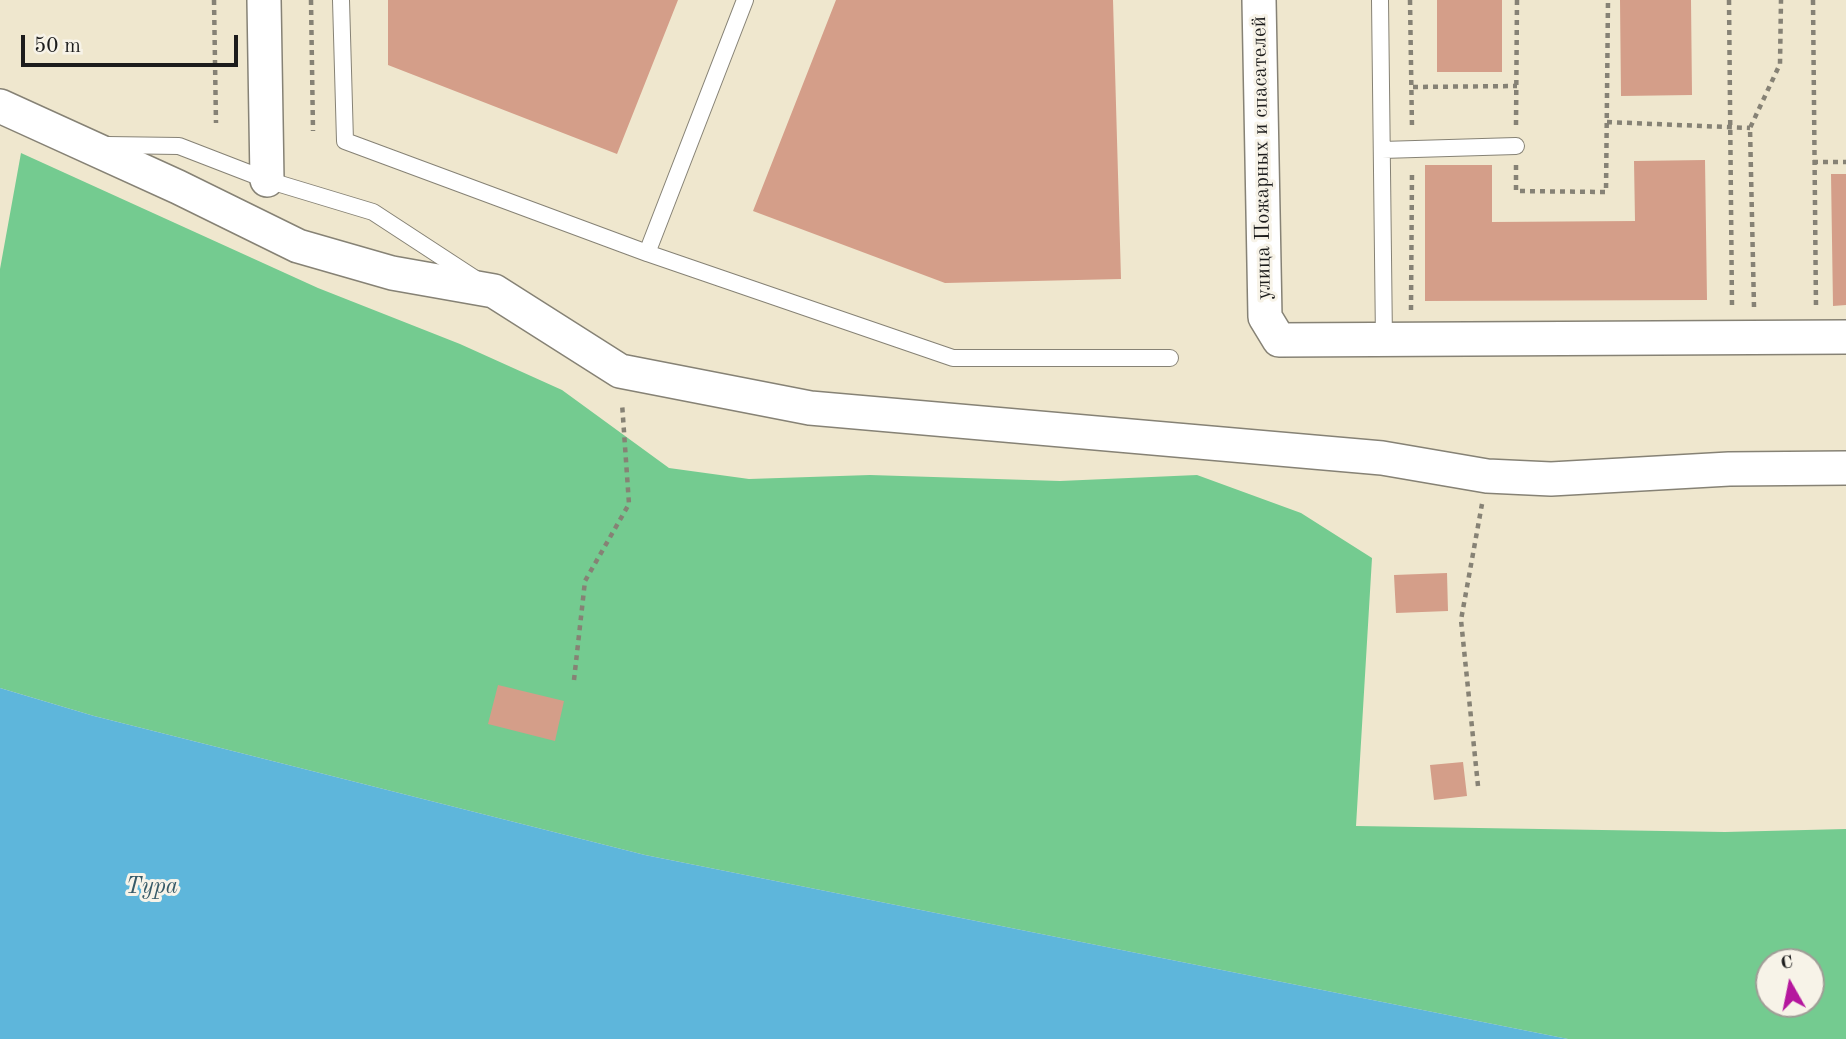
<!DOCTYPE html>
<meta charset="utf-8">
<style>
body{margin:0}
#map{position:relative;width:1846px;height:1039px;overflow:hidden;background:#efe7ce;font-family:"Old Standard TT",serif}
canvas{display:block}
.north{position:absolute;left:1755px;top:948px;width:70px;height:70px;box-sizing:border-box;background:#f7f3e8;border:2px solid #9f9d96;border-radius:50%;rotate:351deg;font-size:19px;font-weight:700;line-height:28px;text-align:center;color:#1c1c1c}
.north::after{content:'';display:block;margin:auto;width:24px;height:32px;background:#b5179e;clip-path:polygon(50% 0,100% 100%,50% 72%,0 100%)}
.scale{position:absolute;left:21px;top:35px;width:217px;height:32px;box-sizing:border-box;border:4px solid #1c1c1c;border-top:0;padding-left:9px;font-size:21px;line-height:24px;white-space:nowrap;color:#1c1c1c;-webkit-text-stroke:5px #f7f3e8;paint-order:stroke}
</style>
<div id="map">
<canvas width="1846" height="1039"></canvas>
<div class="north">С</div>
<div class="scale">50 m</div>
</div>
<script>
const g = document.querySelector('canvas').getContext('2d');
g.lineJoin = 'round';
function paint(path, color) {
  g.fillStyle = color;
  g.fill(path, 'evenodd');
}
function toPath(rows) {
  const path = new Path2D();
  for (const r of rows) {
    path.moveTo(r[0], r[1]);
    for (let i = 2; i < r.length; i += 2) path.lineTo(r[i], r[i + 1]);
  }
  return path;
}
function trace(path, color, width, dash) {
  g.strokeStyle = color;
  g.lineWidth = width;
  g.lineCap = dash ? 'butt' : 'round';
  g.setLineDash(dash || []);
  g.stroke(path);
}
function label(font, color, halo, rows, align = 'center') {
  g.font = font + ' "Old Standard TT",serif';
  g.lineWidth = 6;
  g.setLineDash([]);
  g.textBaseline = 'middle';
  g.strokeStyle = halo;
  g.fillStyle = color;
  for (const [text, x, y, turn = 0] of rows) {
    g.save();
    g.translate(x, y);
    g.rotate((+turn || 0) * Math.PI / 180);
    g.textAlign = isNaN(turn) ? turn : align;
    if (halo) g.strokeText(text, 0, 0);
    g.fillText(text, 0, 0);
    g.restore();
  }
}
const green = toPath([
 [21,153,318,288,460,344,562,390,669,468,749,479,870,475,1060,481,1197,475,1301,513,1372,558,1356,826,1725,832,1846,829,1846,1039,1568,1039,645,855,94,716,0,688,0,269],
 [1769,962,1811,962,1811,1004,1769,1004]
]);
const water = toPath([
 [0,688,94,716,645,855,1568,1039,0,1039]
]);
const building = toPath([
 [388,0,678,0,617,154,388,65],
 [836,0,1113,0,1121,279,945,283,753,211],
 [1437,0,1502,0,1502,72,1437,72],
 [1620,0,1691,0,1692,95,1621,96],
 [1705,160,1707,300,1425,301,1425,165,1492,165,1492,222,1635,221,1634,161],
 [1831,174,1846,174,1846,305,1833,306],
 [1447,573,1448,611,1396,613,1394,575],
 [498,685,564,701,555,741,488,724],
 [1463,762,1467,796,1434,800,1430,765]
]);
const path = toPath([
 [214,0,216,123],
 [311,0,313,131],
 [1410,0,1412,128],
 [1729,0,1732,307],
 [1813,0,1816,308],
 [1413,87,1517,86],
 [1607,122,1750,128],
 [1516,125,1517,0],
 [1813,162,1846,162],
 [1516,165,1516,191,1606,192,1608,0],
 [1754,307,1750,128,1780,64,1781,0],
 [1411,310,1412,172],
 [574,680,585,581,629,504,622,403],
 [1478,786,1461,620,1482,504]
]);
const lane = toPath([
 [341,0,345,141,647,253,953,358,1170,358],
 [1380,0,1384,341],
 [107,145,179,146,267,180,373,212,474,278],
 [1382,150,1516,146],
 [647,253,745,0]
]);
const street = toPath([
 [264,0,267,180],
 [1259,0,1265,317,1279,340,1846,337],
 [0,106,178,187,298,246,392,273,494,291,620,371,810,408,1382,458,1487,476,1551,479,1729,469,1846,468]
]);
const streetNames = [
 ["улица Пожарных и спасателей",1262,158,-91]
];
const waterNames = [
 ["Тура",152,887]
];
paint(green, '#74cb90');
paint(water, '#5eb6db');
paint(building, '#d49e89');
trace(lane, '#868275', 18);
trace(street, '#868275', 36);
trace(path, '#868275', 4.5, [5, 5]);
trace(lane, '#fff', 16);
trace(street, '#fff', 33);
label('21px', '#1c1c1c', '#f7f3e8', streetNames);
label('italic 23px', '#365a68', '#f7f3e8', waterNames);
</script>
